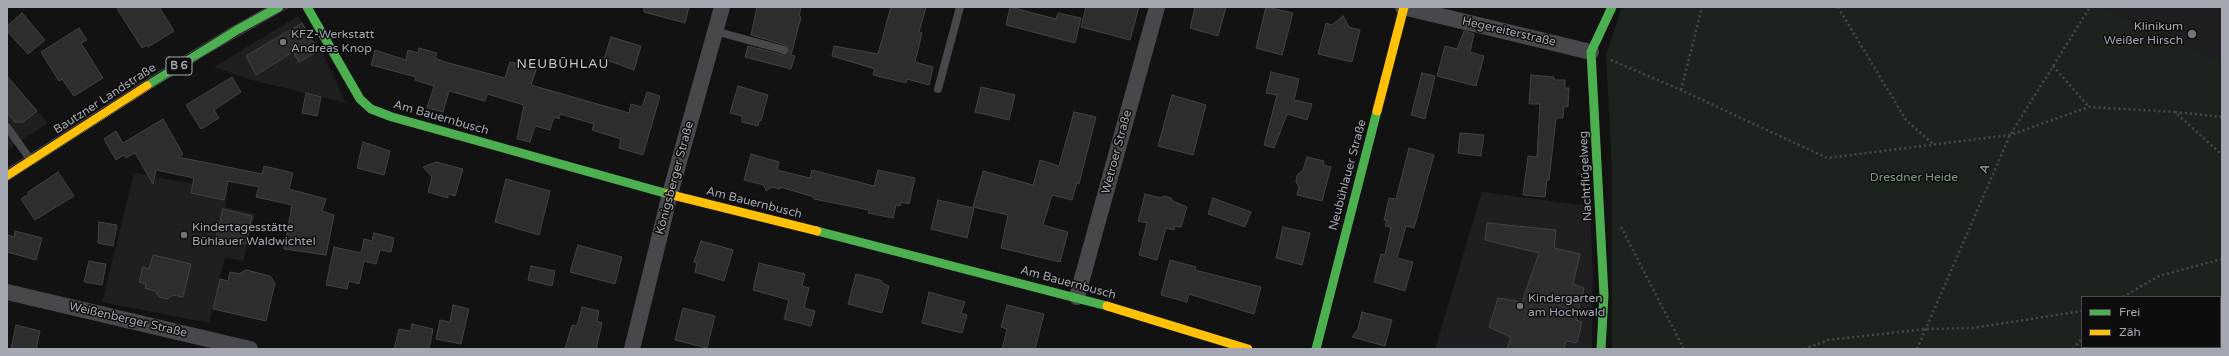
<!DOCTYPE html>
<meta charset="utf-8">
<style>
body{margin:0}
#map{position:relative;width:2229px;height:356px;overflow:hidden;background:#121213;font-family:"Varela Round",sans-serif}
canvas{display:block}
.frame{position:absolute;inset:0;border:8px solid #a4a8b3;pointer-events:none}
.legend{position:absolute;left:2081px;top:296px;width:140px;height:52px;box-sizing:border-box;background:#0d0d0e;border:1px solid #494b50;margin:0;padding:5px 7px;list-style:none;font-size:12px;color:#a4a8b3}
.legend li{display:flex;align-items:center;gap:8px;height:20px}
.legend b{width:20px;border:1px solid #494b50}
</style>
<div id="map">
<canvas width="2229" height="356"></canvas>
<div class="frame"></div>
<ul class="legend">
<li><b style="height:5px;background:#4caf50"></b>Frei</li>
<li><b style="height:5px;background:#ffc107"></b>Zäh</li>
</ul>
</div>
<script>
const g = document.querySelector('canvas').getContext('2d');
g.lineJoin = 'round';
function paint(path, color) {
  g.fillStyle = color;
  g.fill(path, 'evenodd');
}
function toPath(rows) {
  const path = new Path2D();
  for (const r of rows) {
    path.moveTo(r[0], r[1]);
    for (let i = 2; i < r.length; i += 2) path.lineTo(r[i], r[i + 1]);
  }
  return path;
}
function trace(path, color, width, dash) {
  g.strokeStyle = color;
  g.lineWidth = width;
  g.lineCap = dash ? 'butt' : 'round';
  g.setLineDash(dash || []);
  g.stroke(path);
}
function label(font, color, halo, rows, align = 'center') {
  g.font = font + ' "Varela Round",sans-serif';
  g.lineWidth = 3;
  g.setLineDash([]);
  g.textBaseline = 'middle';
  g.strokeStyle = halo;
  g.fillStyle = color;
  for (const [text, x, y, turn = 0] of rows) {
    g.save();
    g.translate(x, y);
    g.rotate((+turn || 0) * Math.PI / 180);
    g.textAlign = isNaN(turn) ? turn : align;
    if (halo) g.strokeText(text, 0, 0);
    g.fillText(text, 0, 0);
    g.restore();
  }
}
const built = toPath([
 [2103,7,2222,7,2222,61],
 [298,16,322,52,346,103,248,79,214,67],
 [7,76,48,123,7,150],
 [134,173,228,190,225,207,255,214,243,261,225,257,209,323,102,302],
 [1482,192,1590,206,1593,270,1592,349,1435,349]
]);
const green = toPath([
 [1622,7,2103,7,2222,61,2222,349,1612,349,1612,168,1606,55],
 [2082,297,2220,297,2220,347,2082,347]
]);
const building = toPath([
 [116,7,159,7,174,31,148,47,147,45,142,48,116,7],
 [644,7,689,7,685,23,644,12,644,7],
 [757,7,801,7,799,16,801,17,791,55,795,56,791,69,745,57,748,46,783,55,789,51,785,45,751,35,757,7],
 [891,7,926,7,919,32,922,33,915,62,933,67,929,85,907,79,906,83,873,75,875,69,832,56,834,46,878,54,891,7],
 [1010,7,1056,19,1058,13,1081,18,1075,43,1006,25,1010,7],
 [1086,7,1139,7,1130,40,1081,27,1086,7],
 [1195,7,1226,7,1218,36,1190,28,1195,7],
 [1266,7,1293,13,1282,55,1256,48,1266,7],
 [22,13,45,40,28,54,7,31,7,26,22,13],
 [1343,16,1349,27,1360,30,1352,62,1318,54,1326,23,1332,25,1343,16],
 [302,23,318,51,299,62,293,52,256,75,246,56,302,23],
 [79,28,87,40,81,43,103,78,74,96,62,79,59,81,41,52,79,28],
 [1464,31,1474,34,1470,52,1484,56,1476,86,1437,76,1445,46,1457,49,1464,31],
 [611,37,641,46,634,70,604,59,611,37],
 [419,48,437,53,435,58,445,62,505,78,510,62,537,67,531,85,629,113,631,104,642,107,647,92,660,96,643,155,619,148,621,139,592,130,594,124,560,114,559,119,554,117,550,130,535,126,530,142,517,139,524,105,487,94,485,101,449,91,443,112,427,108,434,86,415,80,416,77,371,65,375,50,406,60,408,50,418,53,419,48],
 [1271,72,1299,79,1294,100,1312,104,1307,120,1287,114,1274,148,1264,145,1277,95,1266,93,1271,72],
 [1422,73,1435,76,1425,119,1411,115,1422,73],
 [1531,75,1554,77,1554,80,1565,80,1565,88,1569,88,1568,107,1564,106,1563,118,1556,118,1549,180,1547,180,1545,197,1523,195,1528,156,1537,157,1540,104,1529,104,1531,75],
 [7,76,37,111,23,122,15,122,7,112,7,76],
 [232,77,241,92,214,110,219,118,201,129,186,105,232,77],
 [738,86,768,95,761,121,759,121,758,126,742,122,742,116,730,113,738,86],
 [981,87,1015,95,1009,120,975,112,981,87],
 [306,93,321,97,317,116,302,113,306,93],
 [1172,95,1206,105,1193,155,1158,146,1172,95],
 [1074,112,1096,117,1079,184,1077,183,1072,200,1052,195,1043,225,1068,232,1060,262,1001,248,1008,215,973,207,983,171,1033,185,1040,160,1059,166,1074,112],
 [163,119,183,154,178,157,262,174,264,166,293,173,289,189,326,199,322,211,334,215,326,255,284,249,292,205,256,197,259,187,228,181,224,200,191,193,194,178,156,170,153,184,135,153,126,158,124,155,116,160,104,139,116,131,123,143,163,119],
 [1460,133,1484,135,1481,156,1458,153,1460,133],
 [363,142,390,151,384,175,357,168,363,142],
 [1409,148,1434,155,1414,228,1406,226,1397,258,1413,262,1405,291,1374,282,1381,254,1385,255,1391,227,1385,226,1387,220,1384,220,1389,198,1396,199,1409,148],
 [751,154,779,162,777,170,810,178,812,170,874,186,878,170,915,178,909,204,901,202,900,206,896,205,893,218,868,213,869,210,814,199,814,197,780,187,780,189,772,187,766,191,764,185,744,180,751,154],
 [1307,157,1324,161,1323,165,1331,167,1322,201,1297,195,1299,187,1296,182,1297,175,1303,170,1307,157],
 [436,162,463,169,455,196,448,194,448,198,428,192,432,177,423,167,436,162],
 [58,172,74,196,35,220,21,199,29,194,28,192,58,172],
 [506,179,550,191,539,235,495,222,506,179],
 [1145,194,1161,198,1163,196,1171,198,1173,201,1187,207,1181,227,1175,226,1174,230,1166,228,1157,260,1139,255,1147,223,1138,221,1145,194],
 [1213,198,1251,212,1245,227,1208,214,1213,198],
 [938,200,974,208,967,238,931,229,938,200],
 [223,209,252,216,246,244,216,237,223,209],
 [99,222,117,225,113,246,98,243,99,222],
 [1487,223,1556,230,1554,248,1580,254,1573,284,1584,288,1576,320,1582,322,1577,343,1566,341,1564,349,1507,349,1511,337,1489,327,1498,298,1522,302,1539,253,1485,240,1487,223],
 [1283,227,1310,233,1302,265,1276,258,1283,227],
 [15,231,42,238,36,260,7,252,7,235,14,237,15,231],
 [374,233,394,238,391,252,380,250,376,264,364,261,359,284,349,281,347,289,326,285,334,247,361,253,364,239,372,241,374,233],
 [701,241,733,250,724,281,695,272,697,263,694,262,701,241],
 [578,245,622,257,615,284,570,272,578,245],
 [153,255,191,264,183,297,173,295,167,299,159,297,155,291,145,288,146,284,139,282,143,267,149,269,153,255],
 [1170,260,1196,267,1195,270,1261,287,1254,314,1189,294,1187,302,1161,295,1170,260],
 [89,261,106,264,102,285,84,282,89,261],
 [759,263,805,274,802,286,809,288,804,308,815,311,811,326,784,319,789,300,753,290,759,263],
 [531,266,555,271,552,286,528,280,531,266],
 [246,270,270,276,275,283,266,321,213,309,220,279,228,281,230,272,239,274,246,270],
 [856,274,880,280,882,281,882,283,889,286,882,313,848,304,856,274],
 [929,292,965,302,961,313,967,315,962,333,922,323,929,292],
 [453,305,469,309,461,344,436,339,440,320,450,322,453,305],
 [1007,305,1044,314,1035,349,1002,349,1007,329,1001,327,1007,305],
 [582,307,599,311,597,321,602,323,596,349,565,349,572,325,577,326,582,307],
 [683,308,715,316,707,348,675,340,683,308],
 [1362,312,1392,320,1385,346,1352,337,1358,329,1362,312],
 [412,324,433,329,429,349,394,349,399,329,411,331,412,324],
 [16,325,40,331,36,349,11,349,16,325]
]);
const path = toPath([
 [1838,7,1906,120,1933,144],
 [1611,60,1681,90,1827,158,2010,135,2089,107,2175,112,2222,155],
 [2053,66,2089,107],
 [1681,90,1702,7],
 [2175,112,2222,117],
 [1621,227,1684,349],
 [2123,297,2159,276,2222,259],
 [2220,336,2222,337],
 [1804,349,1828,340,1926,329,1973,328,2082,311],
 [1917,349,2010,135,2090,7],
 [2073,349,2082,338]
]);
const lane = toPath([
 [715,31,784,50],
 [938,89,960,7],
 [7,127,30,159]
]);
const street = toPath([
 [1403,7,1591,52],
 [7,292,250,349],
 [1077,297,1157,7],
 [632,349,670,194,722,7]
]);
const fast = toPath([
 [307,7,360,99,371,109,392,117,668,194],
 [147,86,237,30,279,7],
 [817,231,1107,306],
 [1316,349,1377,111],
 [1601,349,1604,295,1591,52,1612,7]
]);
const slow = toPath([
 [1377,111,1404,7],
 [7,176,147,86],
 [668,194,817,231],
 [1107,306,1248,349]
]);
const tram = toPath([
 [7,169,168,66,232,27,268,7],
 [7,181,182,68,289,7]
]);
const markers = [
 [2192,34,5,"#71747b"],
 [283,42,4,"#71747b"],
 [184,235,4,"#71747b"],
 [1520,306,4,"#71747b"]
];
const shields = [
 [179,66,26]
];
const shieldNames = [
 ["B 6",179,66]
];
const poiNames = [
 ["Klinikum",2183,27,"right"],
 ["Weißer Hirsch",2183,41,"right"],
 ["KFZ-Werkstatt",291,35],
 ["Andreas Knop",291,49],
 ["Kindertagesstätte",192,228],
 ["Bühlauer Waldwichtel",192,242],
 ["Kindergarten",1528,299],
 ["am Hochwald",1528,313]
];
const streetNames = [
 ["Hegereiterstraße",1509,32,13],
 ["Bautzner Landstraße",105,99,-33],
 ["Am Bauernbusch",441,118,16],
 ["Wetroer Straße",1117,152,-75],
 ["A",1985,169,-67],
 ["Neubühlauer Straße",1348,175,-75],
 ["Nachtflügelweg",1586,176,-93],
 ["Königsberger Straße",675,178,-75],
 ["Am Bauernbusch",754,203,14],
 ["Am Bauernbusch",1068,283,15],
 ["Weißenberger Straße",128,320,13]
];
const parkNames = [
 ["Dresdner Heide",1914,178]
];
const neighbourhoodNames = [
 ["NEUBÜHLAU",563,65]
];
paint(built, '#1f1f21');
paint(green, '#1c231d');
paint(building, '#2d2d2e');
trace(building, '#424346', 1);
trace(path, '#48494d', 2.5, [2, 3]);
trace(lane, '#47484b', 8);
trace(street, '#47484b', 16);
trace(fast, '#4caf50', 9);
trace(slow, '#ffc107', 9);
trace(tram, '#47484b', 1);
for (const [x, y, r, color] of markers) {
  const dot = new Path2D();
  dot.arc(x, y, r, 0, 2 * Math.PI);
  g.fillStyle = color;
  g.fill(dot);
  trace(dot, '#0d0d0e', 1.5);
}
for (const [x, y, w] of shields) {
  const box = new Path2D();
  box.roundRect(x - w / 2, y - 9, w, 18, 3);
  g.fillStyle = '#0d0d0e';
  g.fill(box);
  trace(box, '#a4a8b3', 1);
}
label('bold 11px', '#a4a8b3', null, shieldNames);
label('12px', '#a4a8b3', '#0d0d0e', poiNames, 'left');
label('12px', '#a4a8b3', '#0d0d0e', streetNames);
label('12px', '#7b9e7f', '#0d0d0e', parkNames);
g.letterSpacing = '1px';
label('13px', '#c5c7d0', '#0d0d0e', neighbourhoodNames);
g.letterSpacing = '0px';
</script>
